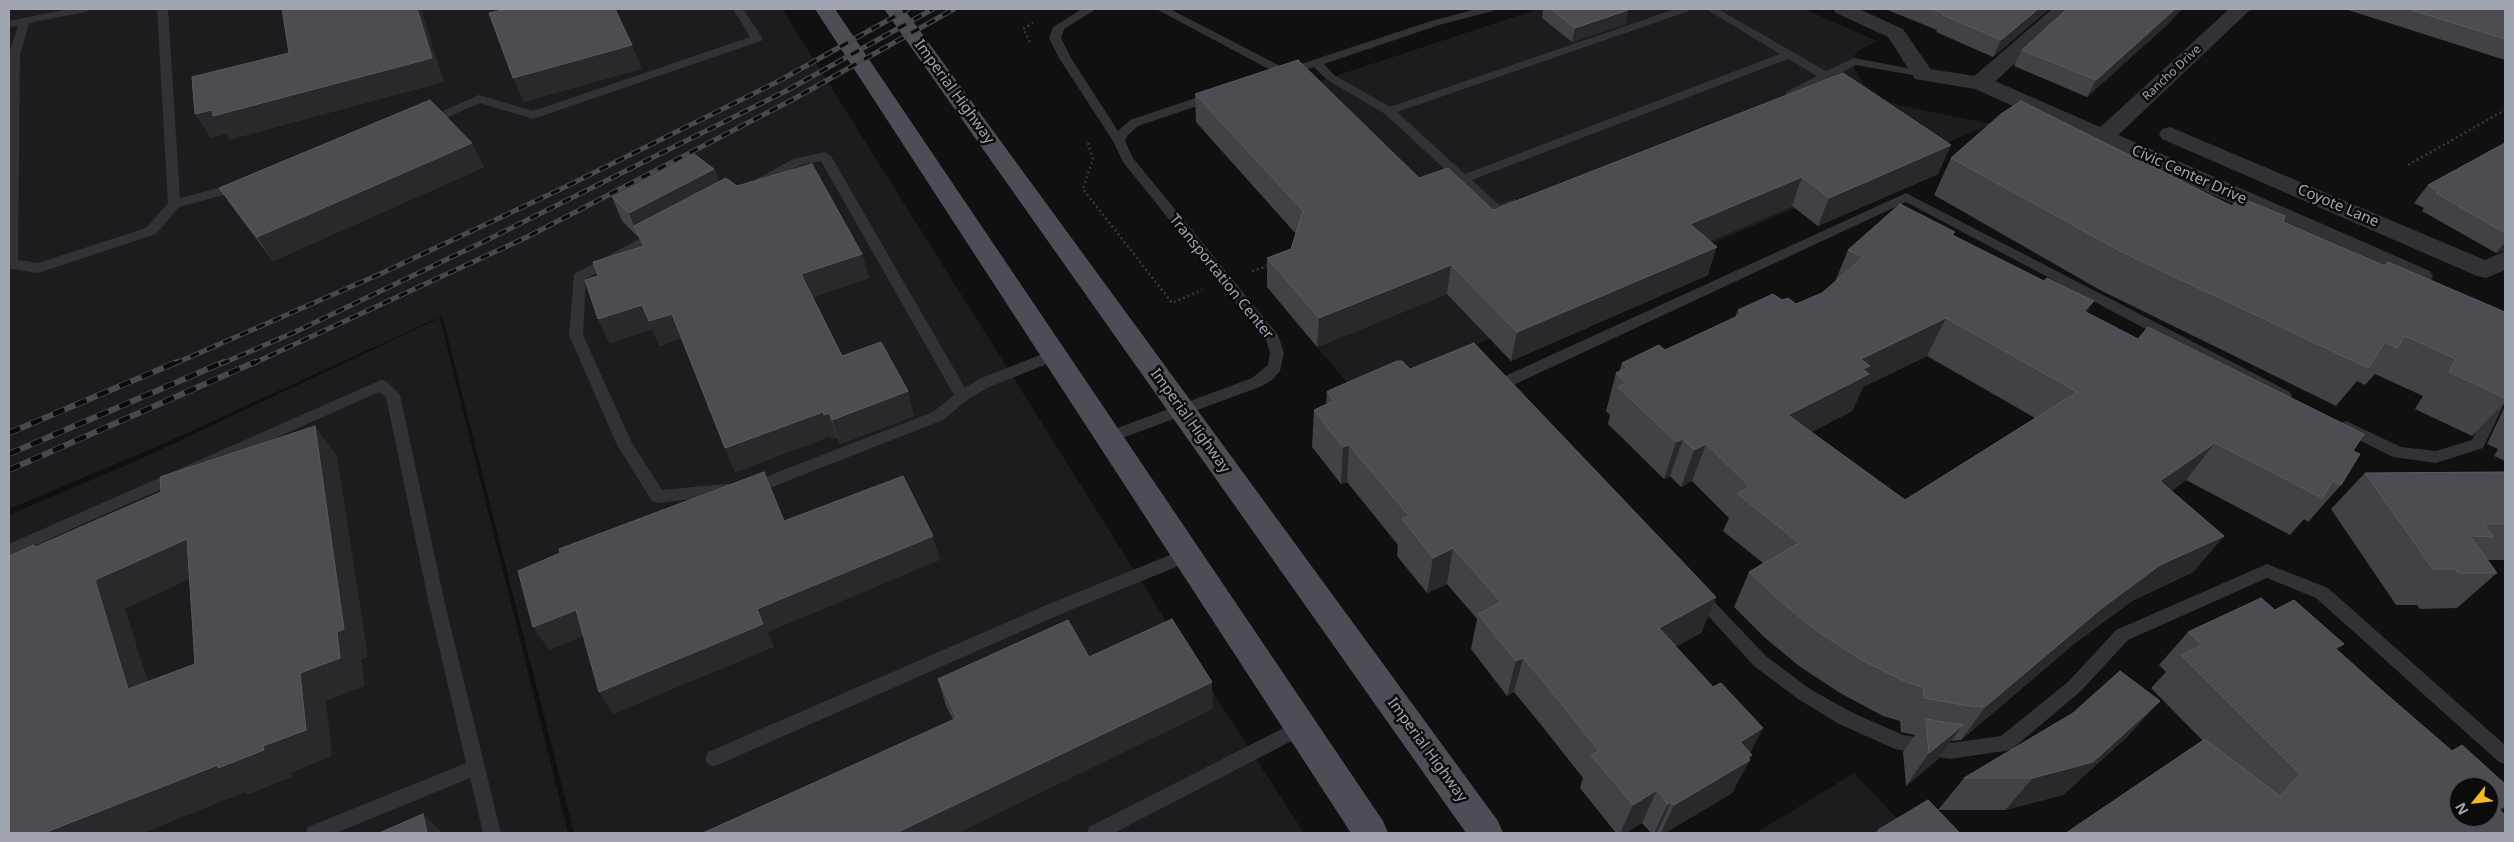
<!DOCTYPE html>
<style>
body{margin:0}
#map{position:relative;width:2514px;height:842px;overflow:hidden;background:#101011;font-family:"Noto Sans",sans-serif}
canvas{display:block}
.frame{position:absolute;inset:0;border:10px solid #a1a5b2;pointer-events:none}
.north{position:absolute;left:2449px;top:777px;width:50px;height:50px;box-sizing:border-box;background:#0b0b0c;border:1px solid #47494e;border-radius:50%;rotate:241deg;font-size:14px;font-weight:700;line-height:20px;text-align:center;color:#a1a5b2}
.north::after{content:'';display:block;margin:auto;width:18px;height:22px;background:#f3ba26;clip-path:polygon(50% 0,100% 100%,50% 72%,0 100%)}
</style>
<div id="map">
<canvas width="2514" height="842"></canvas>
<div class="frame"></div>
<div class="north">N</div>
</div>
<script>
const g = document.querySelector('canvas').getContext('2d');
g.lineJoin = 'round';
function paint(path, color) {
  g.fillStyle = color;
  g.fill(path, 'evenodd');
}
function toPath(rows) {
  const path = new Path2D();
  for (const r of rows) {
    path.moveTo(r[0], r[1]);
    for (let i = 2; i < r.length; i += 2) path.lineTo(r[i], r[i + 1]);
  }
  return path;
}
function trace(path, color, width, dash) {
  g.strokeStyle = color;
  g.lineWidth = width;
  g.lineCap = dash ? 'butt' : 'round';
  g.setLineDash(dash || []);
  g.stroke(path);
}
function label(font, color, halo, rows, align = 'center') {
  g.font = font + ' "Noto Sans",sans-serif';
  g.lineWidth = 5;
  g.setLineDash([]);
  g.textBaseline = 'middle';
  g.strokeStyle = halo;
  g.fillStyle = color;
  for (const [text, x, y, turn = 0] of rows) {
    g.save();
    g.translate(x, y);
    g.rotate((+turn || 0) * Math.PI / 180);
    g.textAlign = isNaN(turn) ? turn : align;
    if (halo) g.strokeText(text, 0, 0);
    g.fillText(text, 0, 0);
    g.restore();
  }
}
const built = toPath([
 [9,9,782,9,1176,637,746,833,574,833,442,316,163,444,9,509],
 [1538,9,1804,9,1877,41,1861,49,1855,54,1854,68,1863,83,1883,98,1898,105,1991,124,1358,395,1317,347,1308,247,1196,122],
 [440,318,568,833,9,833,9,515,134,462],
 [1179,640,1304,833,754,833],
 [1854,773,1911,833,1756,833]
]);
const path = toPath([
 [1030,42,1023,29,1033,23],
 [1088,143,1093,159,1083,189,1172,303,1202,290],
 [2408,165,2505,110],
 [1252,271,1270,265]
]);
const service = toPath([
 [69,9,91,9,85,12,29,23,20,55,18,260,38,263,146,228,168,203,157,9,168,9,180,198,241,182,247,186,246,189,179,207,156,234,38,273,11,269,9,268,9,53,18,26,9,27,9,21,69,9],
 [733,9,743,9,763,39,761,41,533,119,480,103,429,125,425,126,419,122,479,95,533,111,750,37,733,9],
 [1082,9,1096,9,1064,29,1061,38,1071,58,1118,131,1130,120,1210,93,1218,93,1220,96,1218,99,1138,126,1127,136,1125,141,1133,158,1278,335,1284,353,1280,371,1272,380,1262,386,1109,443,1104,441,1101,437,1104,433,1252,378,1268,365,1270,353,1266,340,1123,162,1113,141,1059,58,1049,38,1053,27,1082,9],
 [1156,9,1170,9,1286,69,1431,21,1477,9,1494,9,1493,11,1439,25,1324,64,1334,75,1390,107,1675,9,1690,9,1689,11,1397,112,1465,174,1780,54,1706,9,1718,9,1826,71,1854,58,1923,71,1929,74,1923,77,1856,65,1790,99,1786,98,1786,92,1817,76,1788,59,1472,180,1499,205,1515,199,1521,203,1520,206,1497,214,1492,213,1385,114,1326,79,1314,67,1286,76,1280,75,1156,9],
 [825,152,831,156,965,388,979,379,1050,351,1060,351,1062,355,1060,359,989,387,967,400,943,420,762,491,658,503,652,501,617,445,569,335,574,274,654,231,664,231,666,234,586,279,583,335,632,443,662,490,755,481,933,412,954,395,821,161,801,165,755,189,745,189,744,186,793,159,825,152],
 [1906,193,2290,392,2292,396,2290,400,2280,400,1906,202,1507,388,1506,394,1496,394,1490,386,1492,382,1906,193],
 [381,380,386,381,400,395,445,604,501,833,483,833,470,778,336,833,306,833,308,827,466,763,429,604,386,397,379,392,9,557,9,544,381,380],
 [2505,382,2505,402,2483,448,2436,463,2393,457,2341,431,2338,427,2341,423,2346,421,2401,447,2436,451,2472,440,2498,387,2500,383,2505,382],
 [1187,548,1193,550,1195,555,1193,560,1061,614,720,764,714,766,708,764,705,758,708,752,1049,604,1187,548],
 [2267,564,2328,588,2505,745,2505,764,2499,762,2316,598,2267,578,2128,640,2081,691,2011,750,1950,759,1895,749,1839,724,1798,699,1754,666,1688,594,1690,589,1696,587,1702,589,1766,656,1810,689,1851,712,1903,735,1950,743,2001,736,2069,681,2116,630,2267,564],
 [1301,719,1307,721,1310,727,1307,733,1114,833,1087,833,1089,827,1301,719]
]);
const minor = toPath([
 [1833,9,1859,9,1903,29,1934,74,1931,79,1923,80,1915,79,1888,37,1836,13,1833,9],
 [2052,9,2074,9,1988,88,1980,89,1972,88,1969,83,1972,78,2052,9],
 [2229,9,2251,9,2111,142,2103,144,2095,142,2092,137,2095,132,2229,9],
 [2170,127,2485,260,2505,251,2505,270,2486,278,2477,276,2162,139,2159,134,2162,129,2170,127]
]);
const tertiary = toPath([
 [1923,68,1988,78,2430,271,2433,277,2430,283,2421,285,2412,283,1975,89,1915,79,1912,74,1915,69,1923,68]
]);
const primary = toPath([
 [815,9,835,9,1383,821,1388,833,1351,833,815,9],
 [884,9,904,9,1498,821,1503,833,1466,833,884,9]
]);
const railFar1 = toPath([
 [174,364,380,274,561,189,777,82,908,9],
 [221,364,295,332,483,242,784,92,933,9],
 [252,364,527,237,790,101,954,9]
]);
const rail = toPath([
 [9,433,177,362],
 [9,454,224,362],
 [9,470,255,362]
]);
const wall = toPath([
 [1543,9,1627,9,1628,10,1625,24,1572,42,1542,18],
 [1885,9,2049,9,1993,57,1936,32,1937,30],
 [2345,9,2505,9,2505,60],
 [2170,22,2087,97,2014,66,2022,50],
 [1843,73,1938,174,1818,226,1792,206,1710,241,1708,275,1511,361,1447,294,1317,347,1267,287,1267,258,1291,249,1296,234,1196,122,1195,94,1419,178,1493,210],
 [2505,143,2505,250,2496,253,2422,211,2424,208,2414,203,2428,185],
 [1951,158,2232,206,2283,222,2385,266,2388,262,2505,312,2505,402,2472,436,2415,409,2423,396,2375,374,2365,385,2357,381,2336,406,2100,290,1934,195],
 [484,167,273,261,236,212,219,188],
 [714,169,719,182,737,186,862,254,869,278,813,297,842,356,914,416,840,444,837,437,832,439,831,436,735,472,681,338,660,346,652,329,610,343,598,319,598,276,643,246,639,238,622,221,612,197],
 [1954,235,2086,313,2353,451,2341,485,2308,522,2304,519,2290,535,2186,480,2171,491,2224,536,2193,572,2132,601,2075,643,1961,740,1951,741,1938,759,1906,786,1903,752,1915,735,1901,732,1900,721,1883,716,1840,693,1799,666,1764,637,1734,607,1749,572,1763,563,1723,531,1729,518,1692,481,1681,487,1670,476,1664,479,1608,424,1610,415,1606,411,1616,373,1619,372,1622,363,1665,350,1735,317,1738,310,1782,300,1796,304,1822,293,1835,282,1848,250],
 [1927,356,2035,418,1905,500,1811,432,1852,411,1863,387],
 [1410,369,1716,597,1701,633,1676,646,1750,753,1749,759,1732,793,1665,833,1651,833,1642,823,1625,833,1616,833,1580,788,1583,778,1542,726,1514,692,1507,696,1471,649,1477,619,1447,584,1427,593,1397,556,1398,545,1347,482,1341,484,1312,447,1314,410,1326,404,1327,392],
 [2505,406,2505,461,2494,456,2498,449,2487,444],
 [2505,472,2505,560,2487,560,2497,573,2457,608,2420,609,2417,605,2396,605,2331,509,2365,473],
 [2275,610,2344,644,2337,650,2505,815,2505,832,2504,833,2066,833,2203,741,2151,688,2166,672,2159,665,2188,632],
 [1089,657,1213,709,953,719,946,706,938,679],
 [2129,735,2063,795,2005,810,1938,810,1964,778],
 [1878,830,1960,833,1875,833]
]);
const shadedWall = toPath([
 [417,9,421,9,444,82,229,140,226,134,211,138,195,114],
 [2038,9,2049,9,1993,57,2001,40],
 [2175,9,2182,9,2170,22,2087,97,2096,80],
 [1628,10,1625,24,1572,42,1575,28],
 [632,45,642,69,524,102,513,78],
 [472,143,484,167,273,261,257,237],
 [1951,145,1938,174,1818,226,1829,198],
 [714,169,723,194,634,226,639,238,629,213],
 [1802,177,1792,206,1682,253,1690,224],
 [2505,242,2505,250,2496,253],
 [1717,247,1708,275,1511,361,1517,332],
 [862,254,869,278,809,299,801,274],
 [1451,265,1447,294,1317,347,1319,318],
 [2094,301,2071,338,2084,311],
 [642,305,672,314,682,338,660,346,652,329,610,343,598,319],
 [1946,318,1927,356,1863,387,1852,411,1772,453,1788,415,1861,359],
 [908,391,914,416,840,444,832,420],
 [823,412,831,436,735,472,725,448],
 [829,413,837,437,832,439,824,415],
 [315,426,337,456,368,657,361,660,365,686,326,701,332,756,291,773,292,777,247,795,245,792,143,833,44,833,300,673,337,632],
 [1683,439,1670,476,1664,479,1676,442],
 [2215,443,2186,480,2132,518,2160,481],
 [1706,444,1692,481,1681,487,1694,450],
 [1349,445,1347,482,1341,484,1343,447],
 [933,536,940,560,768,632,774,647,613,714,599,692,757,609],
 [2224,536,2193,572,2132,601,2075,643,1961,740,1986,706,2102,608,2160,565],
 [187,539,214,568,125,609,159,717,128,689,95,580],
 [1453,548,1447,584,1427,593,1433,558],
 [1716,597,1701,633,1646,663,1659,628],
 [576,610,591,633,549,650,533,627],
 [2344,644,2310,676,2335,648],
 [1523,658,1514,692,1507,696,1516,661],
 [1212,682,1213,709,958,833,896,833],
 [2160,701,2129,735,2063,795,2005,810,2033,778],
 [1963,725,1938,759,1906,786,1929,753],
 [1763,728,1748,757,1752,755,1749,760,1750,760,1732,793,1665,833,1661,833,1674,805,1740,742],
 [1657,790,1642,823,1625,833,1620,833,1633,805],
 [1671,802,1657,833,1654,833,1668,804],
 [2505,806,2505,808,2477,827,2499,809],
 [423,814,442,833,427,833]
]);
const building = toPath([
 [282,9,417,9,432,58,213,116,212,110,195,114,192,77,289,53,282,9],
 [506,9,615,9,632,45,513,78,489,13,506,9],
 [1551,9,1627,9,1628,10,1575,28,1551,9],
 [1932,9,2038,9,2001,40,1943,15,1944,14,1932,9],
 [2067,9,2175,9,2096,80,2022,50,2067,9],
 [2408,9,2505,9,2505,39,2408,9],
 [1298,60,1419,178,1448,168,1493,210,1843,73,1951,145,1829,198,1802,177,1690,224,1717,247,1517,332,1451,265,1319,318,1267,258,1291,249,1303,211,1195,94,1298,60],
 [430,100,472,143,257,237,219,188,430,100],
 [2021,101,2232,206,2239,197,2285,216,2283,222,2343,248,2385,266,2388,262,2505,312,2505,398,2449,372,2456,359,2405,336,2397,348,2385,342,2368,368,2122,252,1951,158,2001,114,2021,101],
 [2505,143,2505,233,2436,193,2439,192,2428,185,2505,143],
 [694,154,714,169,629,213,612,197,694,154],
 [812,164,862,254,801,274,842,356,881,342,908,391,832,420,829,413,824,415,823,412,725,448,672,314,649,321,642,305,598,319,585,280,598,276,593,262,644,246,634,226,726,178,737,186,812,164],
 [1900,204,1955,232,1952,235,2044,281,2047,278,2094,301,2084,311,2138,339,2148,327,2364,434,2353,451,2360,454,2341,485,2333,481,2322,498,2215,443,2160,481,2224,536,2160,565,2102,608,1986,706,1975,707,1924,698,1923,687,1906,682,1860,659,1817,631,1781,602,1749,572,1799,543,1738,494,1749,486,1706,444,1694,450,1683,439,1676,442,1618,387,1626,383,1616,373,1627,368,1622,363,1659,345,1665,350,1742,314,1738,310,1773,294,1782,300,1788,298,1796,304,1822,293,1863,257,1848,250,1900,204],
 [1946,318,2077,392,1905,500,1788,415,1869,374,1863,369,1870,366,1861,359,1946,318],
 [1474,343,1716,597,1659,628,1713,687,1721,683,1763,728,1740,742,1752,755,1748,757,1750,760,1674,805,1671,802,1668,804,1657,790,1633,805,1591,755,1599,751,1552,692,1523,658,1516,661,1478,614,1501,602,1453,548,1433,558,1402,519,1409,516,1349,445,1343,447,1314,410,1334,401,1327,392,1330,390,1397,361,1402,361,1410,369,1474,343],
 [315,426,344,629,337,632,340,658,300,673,306,730,263,746,264,750,218,768,218,765,44,833,9,833,9,556,34,545,35,547,161,492,160,477,315,426],
 [187,539,195,664,128,689,95,580,187,539],
 [764,472,784,521,903,476,933,536,757,609,763,624,599,692,576,610,533,627,518,571,560,553,559,549,764,472],
 [2505,472,2505,524,2484,524,2494,537,2470,536,2497,573,2458,573,2456,569,2433,569,2365,473,2505,472],
 [2261,598,2275,610,2294,600,2344,644,2335,648,2385,693,2452,751,2462,745,2505,784,2505,806,2499,809,2505,815,2505,831,2502,833,2066,833,2205,739,2280,796,2300,774,2181,655,2202,645,2188,632,2261,598],
 [2459,787,2489,787,2489,817,2459,817,2459,787],
 [1172,619,1212,682,896,833,703,833,957,718,938,679,1068,620,1089,657,1172,619],
 [2120,671,2160,701,2093,762,2033,778,1964,778,2073,713,2120,671],
 [1926,719,1963,725,1929,753,1926,719],
 [1928,800,1960,833,1881,833,1878,830,1928,800],
 [423,814,427,833,379,833,423,814]
]);
const farStreetnames = [
 ["Rancho Drive",2172,73,-43]
];
const streetNames = [
 ["Imperial Highway",954,92,54],
 ["Civic Center Drive",2189,175,24],
 ["Coyote Lane",2338,206,23],
 ["Transportation Center",1221,277,51],
 ["Imperial Highway",1190,421,54],
 ["Imperial Highway",1427,750,54]
];
paint(built, '#1c1c1e');
trace(path, '#37383d', 2.5, [2, 3]);
paint(service, '#313136');
paint(minor, '#313136');
paint(tertiary, '#313136');
paint(primary, '#4d4e55');
trace(railFar1, '#48494f', 5);
trace(rail, '#48494f', 6);
trace(railFar1, '#0b0b0c', 3, [9]);
trace(rail, '#0b0b0c', 4.5, [12]);
paint(wall, '#414146');
paint(shadedWall, '#29292c');
paint(building, '#4c4c52');
trace(building, '#595a61', 1);
label('12px', '#a1a5b2', '#0b0b0c', farStreetnames);
label('15px', '#a1a5b2', '#0b0b0c', streetNames);
</script>
